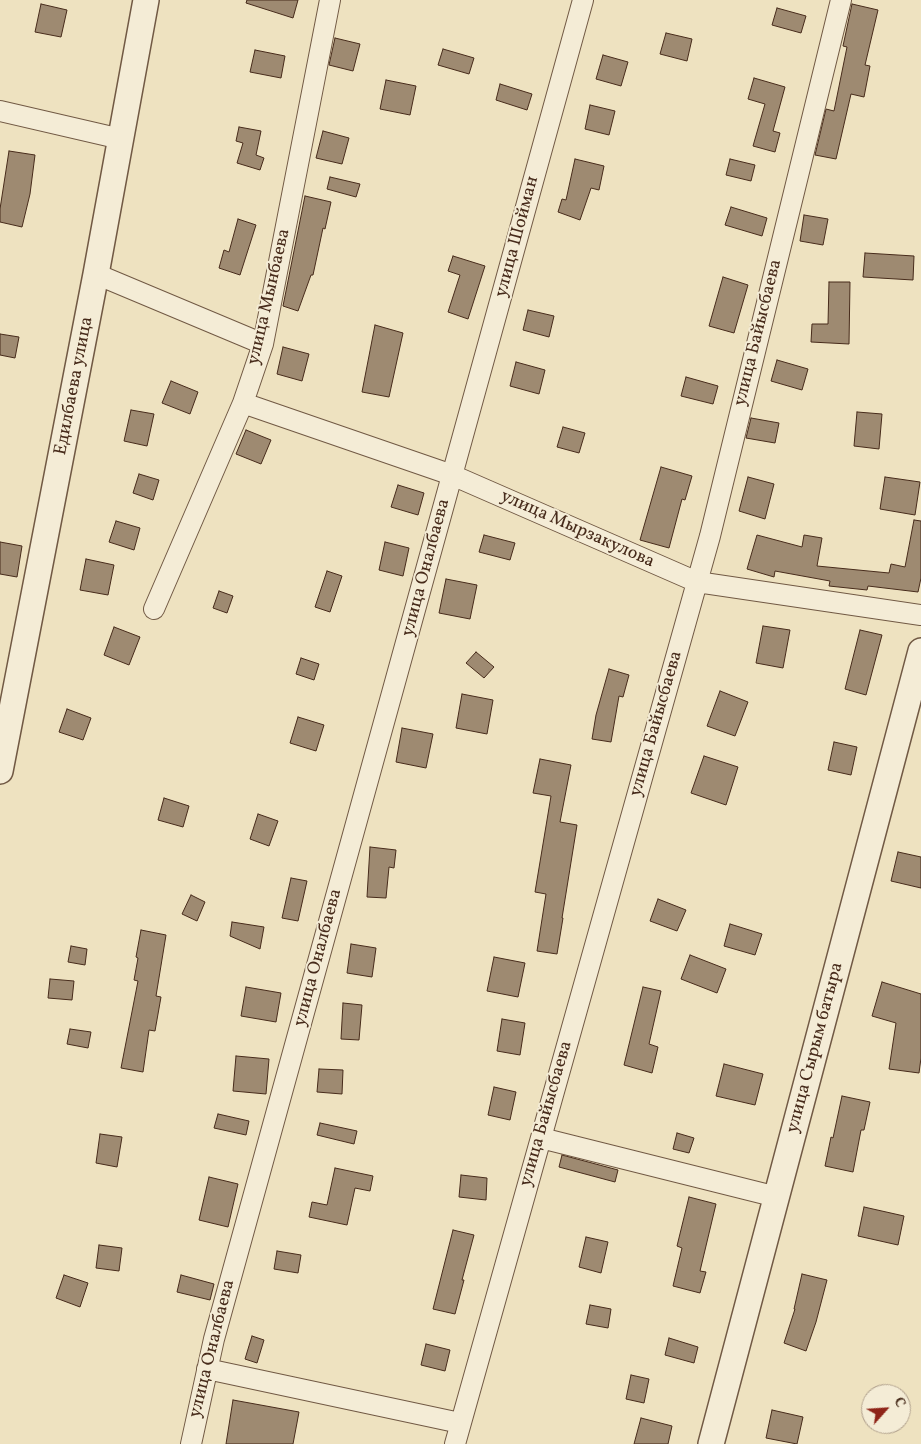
<!DOCTYPE html>
<meta charset="utf-8">
<style>
body{margin:0}
#map{position:relative;width:921px;height:1444px;overflow:hidden;background:#eee2c0;font-family:Vollkorn,serif}
canvas{display:block}
.north{position:absolute;left:861px;top:1384px;width:50px;height:50px;box-sizing:border-box;background:#f4ecd6;border:1px solid #af9f8b;border-radius:50%;rotate:64deg;font-size:14px;font-weight:700;line-height:20px;text-align:center;color:#472b1b}
.north::after{content:'';display:block;margin:auto;width:18px;height:22px;background:#8f2418;clip-path:polygon(50% 0,100% 100%,50% 72%,0 100%)}
</style>
<div id="map">
<canvas width="921" height="1444"></canvas>
<div class="north">С</div>
</div>
<script>
const g = document.querySelector('canvas').getContext('2d');
g.lineJoin = 'round';
function paint(path, color) {
  g.fillStyle = color;
  g.fill(path, 'evenodd');
}
function toPath(rows) {
  const path = new Path2D();
  for (const r of rows) {
    path.moveTo(r[0], r[1]);
    for (let i = 2; i < r.length; i += 2) path.lineTo(r[i], r[i + 1]);
  }
  return path;
}
function trace(path, color, width, dash) {
  g.strokeStyle = color;
  g.lineWidth = width;
  g.lineCap = dash ? 'butt' : 'round';
  g.setLineDash(dash || []);
  g.stroke(path);
}
function label(font, color, halo, rows, align = 'center') {
  g.font = font + ' Vollkorn,serif';
  g.lineWidth = 4;
  g.setLineDash([]);
  g.textBaseline = 'middle';
  g.strokeStyle = halo;
  g.fillStyle = color;
  for (const [text, x, y, turn = 0] of rows) {
    g.save();
    g.translate(x, y);
    g.rotate((+turn || 0) * Math.PI / 180);
    g.textAlign = isNaN(turn) ? turn : align;
    if (halo) g.strokeText(text, 0, 0);
    g.fillText(text, 0, 0);
    g.restore();
  }
}
const building = toPath([
 [247,0,298,0,293,18,246,3,247,0],
 [41,4,67,10,61,37,35,32,41,4],
 [852,4,878,10,865,65,870,66,864,97,851,94,836,159,815,155,826,109,834,111,847,47,843,46,852,4],
 [777,8,806,16,801,33,772,25,777,8],
 [666,33,692,39,687,61,660,54,666,33],
 [335,38,360,44,353,71,329,65,335,38],
 [443,49,474,58,469,74,438,65,443,49],
 [255,50,285,56,281,78,250,72,255,50],
 [603,55,628,62,621,86,596,79,603,55],
 [754,78,785,87,773,131,780,133,775,152,753,146,765,104,748,99,754,78],
 [386,80,416,86,410,115,380,109,386,80],
 [500,84,532,94,527,110,496,100,500,84],
 [590,105,615,111,609,135,585,129,590,105],
 [239,127,261,131,256,155,264,158,260,170,237,163,243,143,236,141,239,127],
 [323,131,349,138,342,164,316,158,323,131],
 [9,151,35,155,30,194,22,227,0,222,0,209,9,151],
 [575,159,604,166,599,190,591,188,580,220,558,212,562,199,566,200,575,159],
 [730,159,755,165,751,181,726,175,730,159],
 [330,177,360,184,356,197,327,189,330,177],
 [305,196,331,202,325,229,323,228,313,275,311,275,298,311,283,306,305,196],
 [731,207,767,218,762,236,725,225,731,207],
 [804,215,828,219,823,245,800,241,804,215],
 [238,219,256,225,240,275,219,268,224,250,229,252,238,219],
 [865,253,914,256,913,280,863,277,865,253],
 [453,256,485,266,468,319,448,312,460,275,448,271,453,256],
 [723,277,748,285,734,333,709,326,723,277],
 [829,282,850,282,849,344,811,342,812,324,828,324,829,282],
 [528,310,554,316,549,337,523,330,528,310],
 [375,325,403,333,389,397,362,392,375,325],
 [0,334,19,337,15,358,0,355,0,334],
 [283,347,309,354,302,381,277,374,283,347],
 [777,360,808,369,802,390,771,381,777,360],
 [516,362,545,370,539,394,510,386,516,362],
 [686,377,718,386,713,404,681,396,686,377],
 [171,381,198,392,190,414,162,403,171,381],
 [131,410,154,414,147,446,124,441,131,410],
 [857,412,882,414,879,449,854,446,857,412],
 [751,418,779,423,775,443,746,438,751,418],
 [563,427,585,433,579,453,557,447,563,427],
 [246,430,271,440,261,464,236,454,246,430],
 [661,467,692,476,685,500,682,499,669,548,640,540,661,467],
 [139,474,159,480,153,500,133,493,139,474],
 [748,477,774,484,765,519,739,511,748,477],
 [885,477,920,482,915,515,880,509,885,477],
 [398,485,424,493,418,515,391,507,398,485],
 [914,520,921,521,921,578,918,592,868,586,867,590,829,586,830,581,775,571,774,577,747,569,757,535,802,547,804,535,822,538,817,566,889,573,891,564,905,567,914,520],
 [116,521,140,528,134,550,109,542,116,521],
 [484,535,515,543,510,560,479,552,484,535],
 [0,542,22,546,17,577,0,574,0,542],
 [385,542,409,548,403,576,379,570,385,542],
 [86,559,114,565,108,595,80,590,86,559],
 [327,571,342,576,330,612,315,607,327,571],
 [446,579,477,585,470,619,439,613,446,579],
 [219,591,233,596,227,613,213,608,219,591],
 [763,626,790,630,783,668,756,663,763,626],
 [114,627,140,637,129,665,104,655,114,627],
 [860,630,882,635,866,695,845,689,860,630],
 [476,652,494,667,484,678,466,663,476,652],
 [301,658,319,664,314,680,296,674,301,658],
 [609,669,629,675,623,697,619,696,611,742,592,739,596,715,609,669],
 [720,691,748,702,735,736,707,726,720,691],
 [462,694,493,700,487,734,456,728,462,694],
 [67,709,91,718,83,740,59,732,67,709],
 [298,717,324,725,316,751,290,743,298,717],
 [402,728,433,734,426,768,396,762,402,728],
 [834,742,857,747,851,775,828,770,834,742],
 [704,756,738,767,726,805,691,793,704,756],
 [540,759,571,765,560,822,577,825,562,918,563,918,557,954,537,951,546,894,535,892,551,796,533,793,540,759],
 [164,798,189,806,183,827,158,820,164,798],
 [258,814,278,821,269,846,250,839,258,814],
 [370,847,396,850,394,868,389,867,386,898,367,897,370,847],
 [898,852,921,857,921,888,891,881,898,852],
 [291,878,307,881,298,921,282,918,291,878],
 [191,895,205,902,197,921,182,914,191,895],
 [658,899,686,910,677,931,650,921,658,899],
 [232,922,264,927,260,949,230,936,232,922],
 [730,924,762,934,755,955,724,946,730,924],
 [141,930,166,935,156,996,161,997,155,1031,149,1030,143,1072,121,1068,138,981,134,980,138,958,136,957,141,930],
 [351,944,376,948,372,977,347,973,351,944],
 [71,946,87,949,85,965,68,962,71,946],
 [690,955,726,969,717,993,681,979,690,955],
 [494,957,525,963,518,997,487,991,494,957],
 [50,979,74,981,72,1000,48,998,50,979],
 [882,982,921,994,921,1058,919,1073,889,1069,896,1023,872,1016,882,982],
 [246,987,281,993,276,1022,241,1016,246,987],
 [643,987,661,991,649,1044,658,1047,652,1073,624,1065,643,987],
 [343,1003,362,1005,359,1040,341,1039,343,1003],
 [502,1019,525,1023,520,1055,497,1051,502,1019],
 [70,1029,91,1032,88,1048,67,1044,70,1029],
 [236,1056,269,1059,266,1094,233,1091,236,1056],
 [724,1064,763,1074,755,1105,716,1096,724,1064],
 [319,1069,343,1070,342,1094,317,1092,319,1069],
 [494,1087,516,1092,510,1120,488,1115,494,1087],
 [842,1096,870,1102,864,1130,861,1130,853,1172,825,1166,831,1137,833,1138,842,1096],
 [218,1114,249,1121,246,1135,214,1128,218,1114],
 [320,1123,357,1131,354,1144,317,1135,320,1123],
 [677,1133,694,1138,689,1153,673,1149,677,1133],
 [100,1134,122,1137,117,1167,96,1163,100,1134],
 [562,1155,618,1170,615,1182,559,1167,562,1155],
 [335,1168,373,1176,370,1191,355,1188,347,1225,309,1217,312,1202,327,1205,335,1168],
 [461,1175,487,1178,486,1200,459,1197,461,1175],
 [209,1177,238,1184,228,1227,199,1220,209,1177],
 [689,1197,716,1204,700,1271,706,1272,700,1293,673,1286,682,1248,677,1246,689,1197],
 [864,1207,904,1216,898,1245,858,1236,864,1207],
 [453,1230,474,1235,462,1280,464,1280,455,1314,433,1309,453,1230],
 [586,1237,608,1242,601,1273,579,1267,586,1237],
 [99,1245,122,1248,119,1271,96,1268,99,1245],
 [277,1251,301,1255,298,1273,274,1269,277,1251],
 [802,1274,827,1280,816,1322,806,1351,784,1343,795,1309,794,1309,802,1274],
 [64,1275,88,1283,80,1307,56,1298,64,1275],
 [181,1275,214,1284,210,1300,177,1292,181,1275],
 [590,1305,611,1309,608,1328,586,1324,590,1305],
 [252,1336,264,1340,257,1363,245,1359,252,1336],
 [669,1338,698,1347,694,1363,665,1355,669,1338],
 [426,1344,450,1350,445,1371,421,1365,426,1344],
 [631,1375,649,1379,644,1403,626,1399,631,1375],
 [233,1400,299,1412,293,1444,226,1444,233,1400],
 [772,1410,803,1417,797,1444,766,1438,772,1410],
 [641,1418,672,1426,668,1444,634,1444,641,1418]
]);
const minor = toPath([
 [0,111,121,139],
 [96,274,263,344],
 [243,403,452,475,697,582,921,615],
 [154,609,243,403,263,344,330,0],
 [541,1138,777,1197],
 [207,1369,460,1423],
 [191,1444,214,1339,583,0],
 [455,1444,710,536,841,0]
]);
const tertiary = toPath([
 [0,771,96,274,146,0],
 [711,1444,921,651]
]);
const streetNames = [
 ["улица Шойман",518,237,-75],
 ["улица Мынбаева",270,297,-77],
 ["улица Байысбаева",759,333,-76],
 ["Едилбаева улица",75,386,-79],
 ["улица Мырзакулова",577,530,24],
 ["улица Оналбаева",427,568,-75],
 ["улица Байысбаева",657,724,-74],
 ["улица Оналбаева",319,958,-75],
 ["улица Сырым батыра",816,1048,-75],
 ["улица Байысбаева",547,1114,-74],
 ["улица Оналбаева",213,1349,-76]
];
paint(building, '#9e8a71');
trace(building, '#472b1b', 1);
trace(minor, '#715944', 22);
trace(tertiary, '#715944', 28);
trace(minor, '#f4ecd6', 20);
trace(tertiary, '#f4ecd6', 25);
label('18px', '#472b1b', '#f4ecd6', streetNames);
</script>
